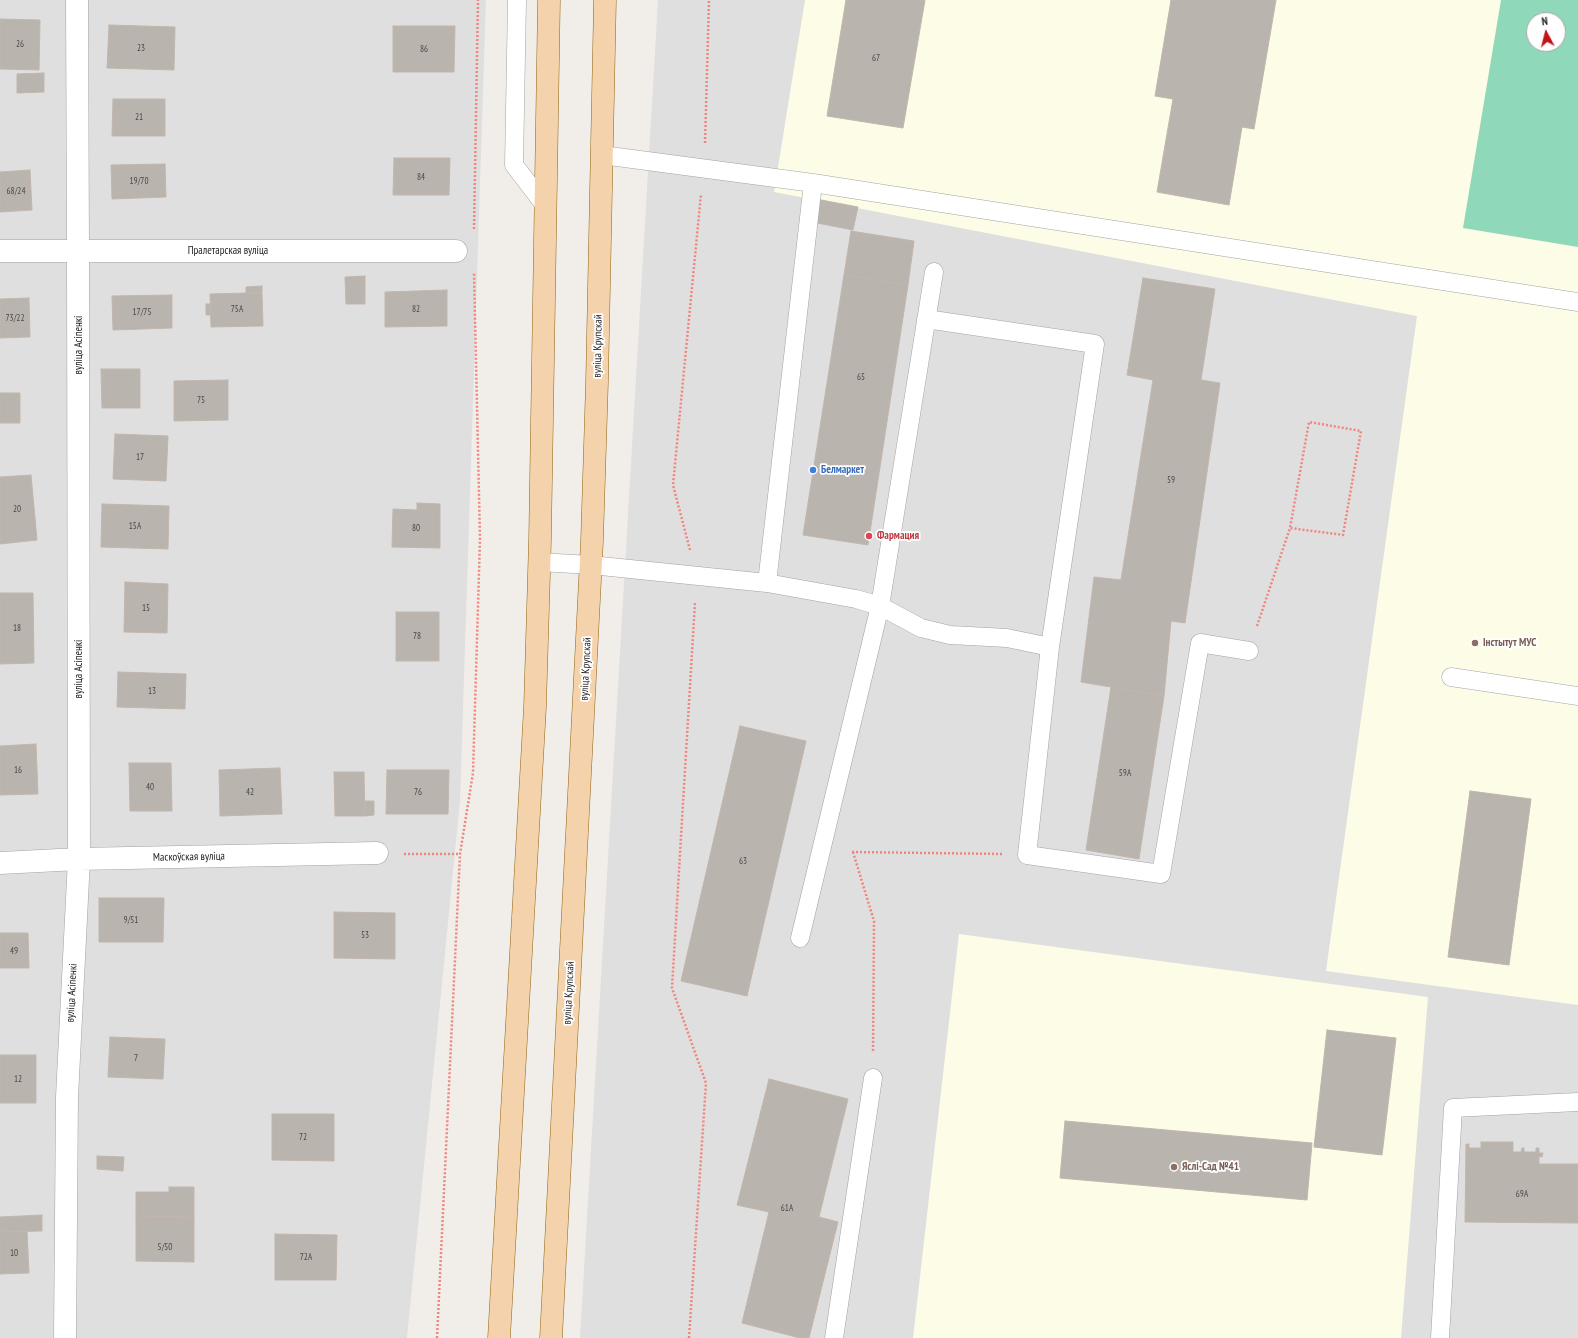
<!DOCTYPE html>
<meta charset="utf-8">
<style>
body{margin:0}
#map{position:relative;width:1578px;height:1338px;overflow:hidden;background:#f1eeea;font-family:"PT Sans Narrow",sans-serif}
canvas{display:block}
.north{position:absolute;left:1526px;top:12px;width:40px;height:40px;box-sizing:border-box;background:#fff;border:1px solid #a7a7a7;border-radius:50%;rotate:353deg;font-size:11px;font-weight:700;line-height:16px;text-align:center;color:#222}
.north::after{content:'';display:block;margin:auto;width:14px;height:18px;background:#c11318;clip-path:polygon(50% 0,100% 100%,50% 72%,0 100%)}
</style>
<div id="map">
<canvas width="1578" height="1338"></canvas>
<div class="north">N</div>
</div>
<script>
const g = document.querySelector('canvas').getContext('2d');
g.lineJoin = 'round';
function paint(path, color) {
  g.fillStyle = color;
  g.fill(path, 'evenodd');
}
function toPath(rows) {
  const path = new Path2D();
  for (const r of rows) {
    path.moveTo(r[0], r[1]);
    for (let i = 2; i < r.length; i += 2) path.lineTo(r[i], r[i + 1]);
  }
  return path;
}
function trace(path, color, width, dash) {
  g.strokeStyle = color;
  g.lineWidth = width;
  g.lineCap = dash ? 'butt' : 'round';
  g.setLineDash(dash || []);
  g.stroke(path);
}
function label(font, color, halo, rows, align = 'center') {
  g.font = font + ' "PT Sans Narrow",sans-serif';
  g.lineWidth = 3.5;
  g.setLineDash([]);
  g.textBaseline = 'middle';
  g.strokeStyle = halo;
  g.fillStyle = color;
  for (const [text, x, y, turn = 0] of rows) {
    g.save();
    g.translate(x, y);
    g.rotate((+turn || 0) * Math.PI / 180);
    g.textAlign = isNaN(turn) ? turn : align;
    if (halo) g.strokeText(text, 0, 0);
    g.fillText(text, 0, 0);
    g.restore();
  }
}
const residential = toPath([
 [0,0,486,0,460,801,407,1338,0,1338],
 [658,0,1578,0,1578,1338,580,1338],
 [1534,20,1558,20,1558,44,1534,44]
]);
const education = toPath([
 [805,0,1578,0,1578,1005,1326,971,1417,316,774,192],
 [1534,20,1558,20,1558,44,1534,44],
 [959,934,1428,997,1401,1338,913,1338]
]);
const pitch = toPath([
 [1501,0,1578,0,1578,247,1463,228],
 [1534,20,1558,20,1558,44,1534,44]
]);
const building = toPath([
 [846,0,925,0,903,128,827,116,846,0],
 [1171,0,1276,0,1254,129,1242,127,1229,205,1157,192,1173,99,1155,96,1171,0],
 [0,19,40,20,39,70,0,69,0,19],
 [109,25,175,27,174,70,107,68,109,25],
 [393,26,455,26,454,72,393,72,393,26],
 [44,73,44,92,17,93,17,74,44,73],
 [113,99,165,99,165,136,112,136,113,99],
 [394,158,450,158,449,195,393,195,394,158],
 [165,164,166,197,112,199,111,165,165,164],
 [30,170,32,210,0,212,0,172,30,170],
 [816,199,858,207,853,230,812,222,816,199],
 [851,231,914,241,908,285,844,275,851,231],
 [844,275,908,285,868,545,803,535,844,275],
 [365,276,365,304,346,304,345,277,365,276],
 [1143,278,1215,289,1201,380,1220,383,1185,623,1171,621,1164,696,1081,682,1094,577,1121,580,1153,380,1127,375,1143,278],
 [262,286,262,293,246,293,246,287,262,286],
 [447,290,447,326,385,327,385,292,447,290],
 [246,293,262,293,263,326,211,327,210,294,246,293],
 [172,295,172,328,113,330,112,296,172,295],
 [29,298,30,337,0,338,0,299,29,298],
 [206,304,210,304,211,315,206,315,206,304],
 [101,369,140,369,140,408,102,408,101,369],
 [228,380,228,420,174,421,174,381,228,380],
 [0,393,20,393,20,423,0,423,0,393],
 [115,434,168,436,166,481,113,479,115,434],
 [31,475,37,540,0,544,0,477,31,475],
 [417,503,440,504,440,548,392,547,393,509,417,510,417,503],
 [102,504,169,506,168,549,101,547,102,504],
 [125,582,168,584,167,633,124,632,125,582],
 [0,593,33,593,34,663,0,664,0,593],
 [396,612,439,612,439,661,396,661,396,612],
 [118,672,186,674,185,709,117,707,118,672],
 [1111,687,1164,696,1139,859,1086,850,1111,687],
 [740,726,806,741,747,996,681,981,740,726],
 [36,744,38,794,0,795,0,746,36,744],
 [129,763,171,763,172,811,130,811,129,763],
 [280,768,282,814,220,816,219,770,280,768],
 [387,770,449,770,448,814,386,814,387,770],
 [334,772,364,772,365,816,335,816,334,772],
 [1470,791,1531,799,1509,965,1448,957,1470,791],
 [364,801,374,801,374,815,365,816,364,801],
 [99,898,164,898,163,942,99,942,99,898],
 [334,912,395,913,395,959,334,958,334,912],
 [0,933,28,933,29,968,0,968,0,933],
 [1327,1030,1396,1038,1382,1155,1314,1147,1327,1030],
 [110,1037,165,1039,163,1079,108,1077,110,1037],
 [0,1055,36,1055,36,1103,0,1103,0,1055],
 [769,1079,848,1099,819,1217,838,1222,809,1338,800,1338,742,1323,769,1212,737,1205,769,1079],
 [272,1114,334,1114,334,1161,272,1160,272,1114],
 [1065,1121,1312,1143,1307,1200,1060,1178,1065,1121],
 [1481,1142,1513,1142,1513,1152,1521,1152,1522,1148,1524,1148,1524,1152,1536,1152,1536,1148,1539,1148,1539,1153,1543,1153,1542,1157,1539,1156,1539,1164,1578,1164,1578,1223,1465,1222,1466,1144,1469,1144,1469,1148,1481,1148,1481,1142],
 [97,1156,124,1157,123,1171,97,1169,97,1156],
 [169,1187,194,1187,194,1217,136,1216,136,1192,169,1192,169,1187],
 [42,1215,42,1231,0,1232,0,1217,42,1215],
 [136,1216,194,1217,194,1262,136,1261,136,1216],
 [27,1231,29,1273,0,1274,0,1232,27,1231],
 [275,1234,337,1235,336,1280,275,1280,275,1234]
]);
const path = toPath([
 [705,143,709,0],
 [474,229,478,0],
 [690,550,673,485,701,194],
 [1257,626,1290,528,1343,535,1361,431,1309,422,1290,528],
 [852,852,1003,854],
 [853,852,874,921,873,1053],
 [404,854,460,854],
 [437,1338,460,854,473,773,480,539,474,272],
 [689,1338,706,1083,672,988,695,602]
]);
const service = toPath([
 [517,0,514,165,547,208],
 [602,155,813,183,1578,302],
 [926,319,1095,344,1050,647,1027,855,1161,874,1200,643,1249,651],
 [539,562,591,565,767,583,856,599,880,606,921,628,950,635,1007,638,1050,647],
 [767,583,813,183],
 [1451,677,1578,696],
 [800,938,880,606,934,272],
 [834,1338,873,1078],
 [1440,1338,1453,1108,1578,1102]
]);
const minor = toPath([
 [0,251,456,251],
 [0,863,79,859,377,853],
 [65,1338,67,1097,79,859,78,250,77,0]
]);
const primary = toPath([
 [499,1338,535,707,540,540,549,0],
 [551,1338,592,541,597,382,605,0]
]);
const markers = [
 [813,470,4,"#3f7fe0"],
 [869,536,4,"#e0444e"],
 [1475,643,4,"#8d6e63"],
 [1174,1167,4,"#8d6e63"]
];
const numberNames = [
 ["26",20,44],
 ["23",141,48],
 ["86",424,49],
 ["67",876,58],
 ["21",139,117],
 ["84",421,177],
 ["19/70",139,181],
 ["68/24",16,191],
 ["75А",237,309],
 ["82",416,309],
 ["17/75",142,312],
 ["73/22",15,318],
 ["65",861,377],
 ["75",201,400],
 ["17",140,457],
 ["59",1171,480],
 ["20",17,509],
 ["15А",135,526],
 ["80",416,528],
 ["15",146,608],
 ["18",17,628],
 ["78",417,636],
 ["13",152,691],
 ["16",18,770],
 ["59А",1125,773],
 ["40",150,787],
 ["42",250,792],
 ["76",418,792],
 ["63",743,861],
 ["9/51",131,920],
 ["53",365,935],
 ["49",14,951],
 ["7",136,1058],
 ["12",18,1079],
 ["72",303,1137],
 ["69А",1522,1194],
 ["61А",787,1208],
 ["5/50",165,1247],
 ["10",14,1253],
 ["72А",306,1257]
];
const streetNames = [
 ["Пралетарская вуліца",228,251],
 ["вуліца Асіпенкі",79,345,-90],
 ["вуліца Крупскай",598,346,-89],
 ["вуліца Асіпенкі",79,669,-90],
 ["вуліца Крупскай",586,669,-87],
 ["Маскоўская вуліца",189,857,-1],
 ["вуліца Асіпенкі",72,993,-87],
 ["вуліца Крупскай",569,993,-87]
];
const shopNames = [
 ["Белмаркет",821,470]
];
const healthNames = [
 ["Фармация",877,536]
];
const educationNames = [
 ["Інстытут МУС",1483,643],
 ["Яслі-Сад №41",1182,1167]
];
paint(residential, '#e0dfdf');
paint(education, '#fdfce7');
paint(pitch, '#90d8ba');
paint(building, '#bab4af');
trace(building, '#c2b6ad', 1);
trace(service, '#a3a3a3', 19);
trace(minor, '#a3a3a3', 23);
trace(primary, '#91620e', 23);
trace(path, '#ee867e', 2.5, [2, 2]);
trace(service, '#fff', 18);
trace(minor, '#fff', 22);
trace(primary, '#f4d3ac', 22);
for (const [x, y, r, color] of markers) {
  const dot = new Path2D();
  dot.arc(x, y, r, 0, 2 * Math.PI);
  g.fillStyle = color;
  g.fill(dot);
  trace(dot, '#fff', 1.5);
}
label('9px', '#484645', null, numberNames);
label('11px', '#222', '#fff', streetNames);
label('bold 11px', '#366cbe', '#fff', shopNames, 'left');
label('bold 11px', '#be3a42', '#fff', healthNames, 'left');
label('bold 11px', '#785e54', '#fff', educationNames, 'left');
</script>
